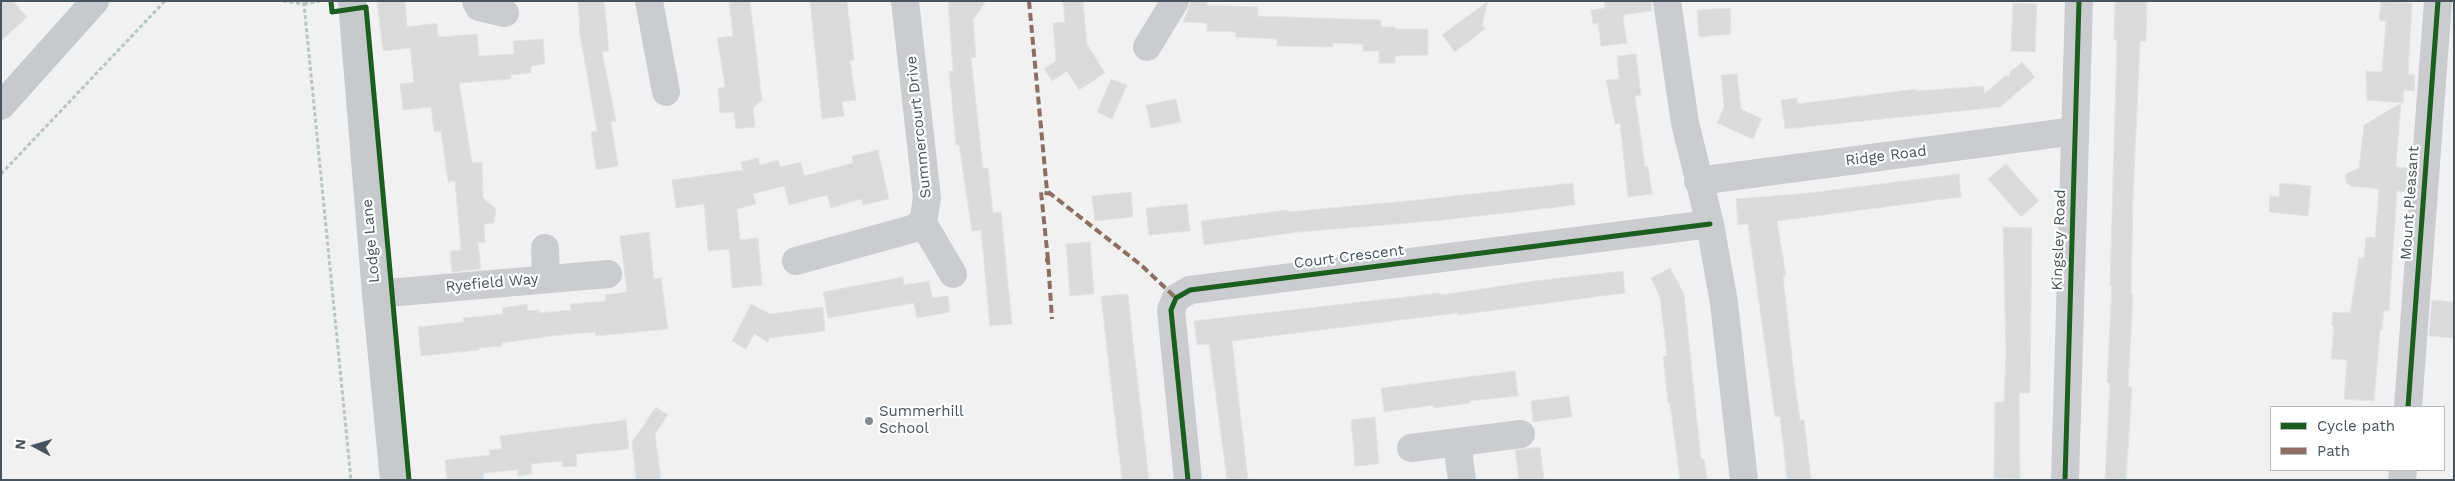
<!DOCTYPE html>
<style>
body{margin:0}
#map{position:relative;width:2455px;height:481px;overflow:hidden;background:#f1f1f1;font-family:"Work Sans",sans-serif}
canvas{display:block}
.frame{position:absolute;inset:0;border:2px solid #47535d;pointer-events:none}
.legend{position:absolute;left:2270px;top:406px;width:175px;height:65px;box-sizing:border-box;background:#fff;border:1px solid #b5babe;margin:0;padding:6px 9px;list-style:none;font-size:15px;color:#47535d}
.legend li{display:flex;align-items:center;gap:10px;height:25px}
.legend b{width:25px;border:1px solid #b5babe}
.north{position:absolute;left:10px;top:421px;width:50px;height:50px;-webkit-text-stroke:4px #fff;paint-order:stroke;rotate:276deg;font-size:14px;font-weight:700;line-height:20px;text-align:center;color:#47535d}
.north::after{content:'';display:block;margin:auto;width:18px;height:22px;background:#47535d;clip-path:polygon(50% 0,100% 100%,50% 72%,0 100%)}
</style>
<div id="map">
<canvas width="2455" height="481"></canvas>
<div class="frame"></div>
<ul class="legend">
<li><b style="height:6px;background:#1b5e20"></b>Cycle path</li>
<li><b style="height:6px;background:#8d6e63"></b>Path</li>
</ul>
<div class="north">N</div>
</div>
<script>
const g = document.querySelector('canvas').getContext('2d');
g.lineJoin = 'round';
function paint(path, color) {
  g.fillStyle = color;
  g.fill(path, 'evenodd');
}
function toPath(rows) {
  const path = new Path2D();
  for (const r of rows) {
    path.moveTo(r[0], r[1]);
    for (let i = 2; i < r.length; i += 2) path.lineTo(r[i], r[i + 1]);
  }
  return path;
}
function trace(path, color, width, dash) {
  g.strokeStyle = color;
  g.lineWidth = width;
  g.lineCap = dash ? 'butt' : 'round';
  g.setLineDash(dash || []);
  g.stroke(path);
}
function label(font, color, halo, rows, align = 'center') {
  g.font = font + ' "Work Sans",sans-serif';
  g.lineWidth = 4.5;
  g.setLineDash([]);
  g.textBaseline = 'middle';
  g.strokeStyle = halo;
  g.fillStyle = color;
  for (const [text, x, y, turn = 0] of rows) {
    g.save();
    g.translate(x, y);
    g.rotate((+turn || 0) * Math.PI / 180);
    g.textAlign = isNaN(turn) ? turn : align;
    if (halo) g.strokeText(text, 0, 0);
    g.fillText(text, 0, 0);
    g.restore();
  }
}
const building = toPath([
 [1,1,13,1,27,17,1,41,1,1],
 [377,1,405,1,407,27,437,23,438,37,477,34,479,56,514,54,513,41,543,39,545,64,531,66,531,73,511,75,511,79,459,83,472,163,482,162,483,198,496,209,494,223,484,224,485,242,478,243,481,269,452,272,450,251,461,250,455,181,448,182,441,131,434,132,431,107,403,110,400,84,414,82,410,48,383,51,377,1],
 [578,1,604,1,609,51,602,52,616,121,611,122,618,166,596,170,591,132,597,131,580,35,578,1],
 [729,1,750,1,762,100,753,108,755,127,736,129,734,112,720,113,718,88,725,87,717,38,733,36,729,1],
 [810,1,847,1,854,60,850,61,856,100,842,102,844,116,822,119,810,1],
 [948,1,986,1,973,20,976,57,971,58,983,168,988,168,993,213,1001,212,1012,324,990,326,981,230,972,231,959,145,956,145,949,71,953,71,948,1],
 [1063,1,1083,1,1087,44,1105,73,1079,90,1067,71,1052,81,1044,69,1056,61,1053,23,1065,22,1063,1],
 [1191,1,1207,1,1207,5,1258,7,1258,16,1381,20,1381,27,1395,27,1395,29,1428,29,1428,55,1395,56,1395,63,1379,63,1379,51,1363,51,1363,44,1333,43,1333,47,1277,46,1277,39,1235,37,1236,32,1207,31,1207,23,1183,22,1191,1],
 [1488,1,1482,25,1485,29,1455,52,1442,35,1488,1],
 [1604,1,1651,1,1652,11,1623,15,1627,43,1601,46,1598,23,1593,24,1591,10,1605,8,1604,1],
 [2115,1,2147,1,2146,41,2140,41,2133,199,2131,295,2133,295,2128,387,2132,387,2126,480,2105,480,2110,383,2107,383,2112,285,2110,285,2117,40,2114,40,2115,1],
 [2381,1,2412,3,2408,74,2415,75,2414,91,2404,90,2403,103,2367,100,2366,71,2382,72,2386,21,2379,21,2381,1],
 [2013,3,2037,4,2035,52,2011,51,2013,3],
 [1730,8,1731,34,1699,37,1697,10,1730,8],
 [1636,54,1641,95,1635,96,1645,167,1648,166,1652,194,1628,197,1620,123,1615,124,1606,80,1619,79,1617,56,1636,54],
 [2022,62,2035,77,2000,107,1785,129,1781,100,1797,98,1797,104,1916,89,1916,91,1984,86,1984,94,2005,76,2010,76,2010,72,2022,62],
 [1737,74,1741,109,1762,119,1753,139,1717,123,1724,107,1721,75,1737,74],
 [1111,79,1127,85,1112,119,1097,112,1111,79],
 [1176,99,1181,122,1151,128,1146,105,1176,99],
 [2401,103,2396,167,2410,168,2409,186,2408,192,2397,191,2389,311,2384,310,2382,330,2380,330,2374,401,2344,399,2347,360,2331,359,2334,326,2332,326,2333,312,2350,313,2359,258,2364,258,2366,237,2375,238,2379,189,2350,186,2346,182,2346,174,2359,168,2364,125,2401,103],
 [878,150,889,199,863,205,861,199,831,208,827,195,789,205,784,186,753,194,756,204,737,209,740,240,758,238,762,285,732,288,729,249,708,251,704,204,676,208,672,180,743,170,741,162,758,158,760,165,778,160,780,167,801,162,804,176,853,163,852,156,878,150],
 [2006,164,2039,201,2021,217,1988,179,2006,164],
 [1959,174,1961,197,1777,221,1786,275,1783,276,1795,384,1800,420,1804,420,1811,480,1787,480,1780,416,1775,417,1748,224,1738,225,1736,199,1809,193,1959,174],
 [1573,183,1575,205,1444,220,1299,232,1204,245,1201,221,1287,210,1288,212,1427,199,1573,183],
 [2280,183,2311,186,2308,216,2269,212,2270,196,2279,197,2280,183],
 [1131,192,1133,217,1095,221,1092,196,1131,192],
 [1187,204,1190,231,1149,235,1146,208,1187,204],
 [2003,227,2032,228,2030,393,2019,393,2020,479,1994,478,1995,402,2004,402,2006,353,2003,227],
 [649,232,654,279,661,278,668,329,596,336,595,332,552,336,502,343,502,346,479,348,479,350,421,356,418,327,464,322,463,318,503,314,502,308,527,304,528,311,539,310,539,313,571,310,570,304,606,301,605,295,627,292,620,236,649,232],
 [1090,242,1094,294,1070,296,1066,244,1090,242],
 [1670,268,1684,294,1701,459,1704,459,1707,480,1680,480,1670,403,1668,403,1663,357,1667,356,1660,297,1651,278,1670,268],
 [1623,271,1625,293,1458,315,1457,313,1232,341,1248,480,1227,480,1209,344,1197,345,1194,321,1440,293,1441,295,1534,281,1623,271],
 [903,277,904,285,929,281,932,298,948,296,950,312,917,318,914,303,828,318,823,292,903,277],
 [1128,294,1133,342,1149,480,1122,480,1106,340,1101,296,1128,294],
 [2432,300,2454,302,2454,338,2429,336,2432,300],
 [751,304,770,314,823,307,825,331,769,338,768,342,754,334,746,349,732,341,751,304],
 [1515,371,1518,396,1470,401,1470,403,1434,408,1434,405,1384,412,1381,388,1515,371],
 [1569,396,1572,417,1533,422,1531,401,1569,396],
 [656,407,668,415,655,434,661,480,636,480,632,442,656,407],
 [1375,417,1379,464,1355,466,1351,420,1375,417],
 [626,420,629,449,576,454,577,466,562,467,562,461,531,464,532,474,518,476,517,470,483,473,484,480,447,480,445,460,490,455,489,450,502,449,500,436,626,420],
 [1540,447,1544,480,1519,480,1515,450,1540,447]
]);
const path = toPath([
 [283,1,304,4,351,480],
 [304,4,321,1],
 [1,174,165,1]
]);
const minor = toPath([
 [476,1,479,7,505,13],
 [649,1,666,92],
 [905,1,927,198,923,223,953,274],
 [1667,1,1685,123,1710,224,1724,303,1744,480],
 [1147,47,1175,1],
 [1698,181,2075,131],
 [545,248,546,279],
 [796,261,912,229,923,223],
 [376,294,608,274],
 [2408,407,2438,1],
 [1457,443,1462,480],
 [1411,448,1521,434],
 [1188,480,1171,310,1176,298,1190,290,1710,224],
 [2065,480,2079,1],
 [2402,480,2403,470]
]);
const major = toPath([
 [352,1,376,294,394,480],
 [1,106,95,1]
]);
const quiet = toPath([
 [1029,1,1047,191,1141,265,1176,298],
 [1045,260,1048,260,1052,319],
 [1048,260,1041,192,1051,194]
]);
const cycleway = toPath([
 [331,1,332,12,366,7,409,480],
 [2408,407,2438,1],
 [1188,480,1171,310,1176,298,1190,290,1710,224],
 [2065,480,2079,1]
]);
const markers = [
 [869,421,5,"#828a91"]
];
const streetNames = [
 ["Summercourt Drive",919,127,-96],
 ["Ridge Road",1886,156,-7],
 ["Mount Pleasant",2410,203,-86],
 ["Kingsley Road",2059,240,-88],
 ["Lodge Lane",371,241,-95],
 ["Court Crescent",1349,257,-7],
 ["Ryefield Way",492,283,-5]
];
const poiNames = [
 ["Summerhill",879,412],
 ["School",879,429]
];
paint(building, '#dadadb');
trace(building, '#e2e3e4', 1);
trace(path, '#b8c5c1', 3, [4, 2.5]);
trace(minor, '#cacccf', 28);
trace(major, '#c6cacd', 28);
trace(quiet, '#8d6e63', 4, [8, 4]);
trace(cycleway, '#1b5e20', 5);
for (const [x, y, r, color] of markers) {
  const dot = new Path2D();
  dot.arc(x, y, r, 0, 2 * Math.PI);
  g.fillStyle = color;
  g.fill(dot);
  trace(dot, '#fff', 2);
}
label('15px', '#47535d', '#fff', streetNames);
label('15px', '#47535d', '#fff', poiNames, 'left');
</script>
